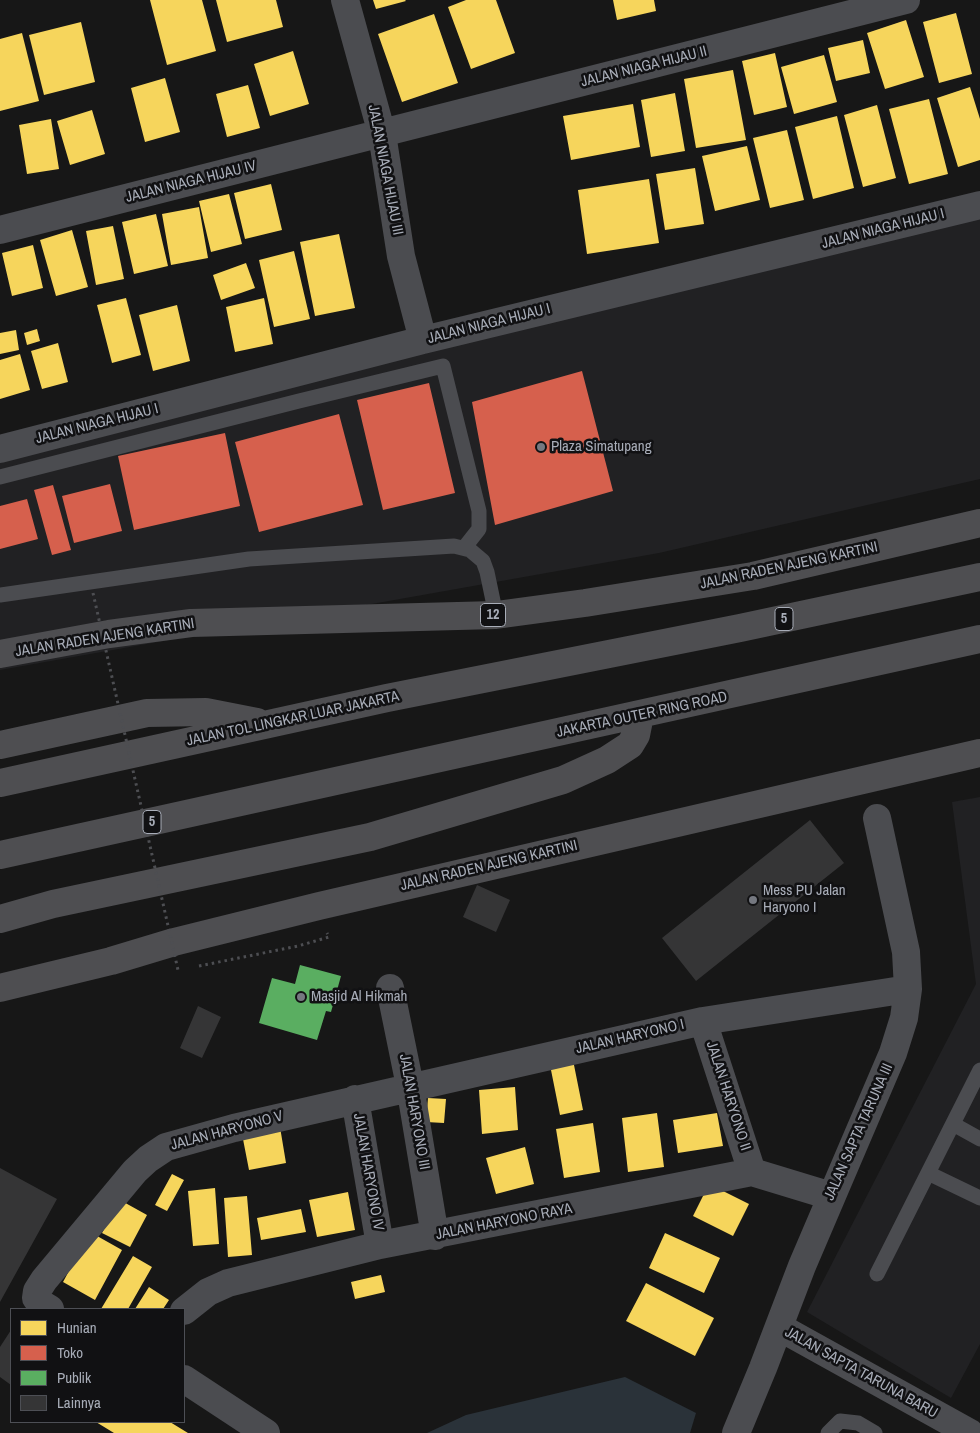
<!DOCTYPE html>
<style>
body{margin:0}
#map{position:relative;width:980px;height:1433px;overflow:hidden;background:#171717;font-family:"Archivo Narrow",sans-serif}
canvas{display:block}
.legend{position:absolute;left:10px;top:1308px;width:175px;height:115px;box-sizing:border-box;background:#111113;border:1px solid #4d4f55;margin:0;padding:6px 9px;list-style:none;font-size:15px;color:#a8adb8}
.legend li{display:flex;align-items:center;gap:10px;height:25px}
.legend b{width:25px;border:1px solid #4d4f55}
</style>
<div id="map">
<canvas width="980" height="1433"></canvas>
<ul class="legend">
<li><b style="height:14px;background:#f6d55c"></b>Hunian</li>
<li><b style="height:14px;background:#d6604d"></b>Toko</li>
<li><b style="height:14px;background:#5aae61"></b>Publik</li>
<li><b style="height:14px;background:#353536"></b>Lainnya</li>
</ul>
</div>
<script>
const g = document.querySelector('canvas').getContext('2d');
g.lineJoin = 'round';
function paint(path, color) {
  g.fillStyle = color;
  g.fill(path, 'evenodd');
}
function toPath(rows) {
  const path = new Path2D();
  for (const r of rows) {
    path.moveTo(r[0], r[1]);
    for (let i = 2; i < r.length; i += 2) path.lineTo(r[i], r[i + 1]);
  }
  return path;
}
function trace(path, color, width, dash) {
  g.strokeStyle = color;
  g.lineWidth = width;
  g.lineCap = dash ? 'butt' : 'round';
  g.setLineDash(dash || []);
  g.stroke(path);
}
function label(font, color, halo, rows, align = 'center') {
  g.font = font + ' "Archivo Narrow",sans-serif';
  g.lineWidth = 5;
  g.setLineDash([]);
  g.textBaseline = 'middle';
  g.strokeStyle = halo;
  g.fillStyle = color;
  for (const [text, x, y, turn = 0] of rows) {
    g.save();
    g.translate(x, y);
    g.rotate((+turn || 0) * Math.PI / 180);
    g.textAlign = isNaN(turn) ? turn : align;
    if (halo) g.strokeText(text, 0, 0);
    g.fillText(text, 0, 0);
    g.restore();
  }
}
const built = toPath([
 [980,214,980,479,659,553,0,670,0,457],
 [980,797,980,1344,951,1398,807,1312,976,984,952,802]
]);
const water = toPath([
 [625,1377,696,1413,690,1433,427,1433,466,1415]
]);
const homes = toPath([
 [150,0,202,0,216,51,167,65],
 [216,0,276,0,283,27,227,42],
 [373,0,405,0,406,1,376,9],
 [466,0,496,0,515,53,471,69,448,7],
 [613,0,654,0,656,11,617,20],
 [956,13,972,74,939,83,923,22],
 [434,14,458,83,402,102,378,34],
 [906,20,924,77,885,89,867,33],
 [81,22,95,82,44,95,29,35],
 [22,33,39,101,0,111,0,39],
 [863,40,870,73,836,81,828,48],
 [293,51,309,104,270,116,254,64],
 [775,53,787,107,754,115,742,61],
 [824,55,837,102,794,114,781,67],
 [733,70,746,140,696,148,684,79],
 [165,78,180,132,145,142,131,88],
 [248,85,260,128,227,137,216,94],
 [970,87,980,119,980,160,958,167,937,98],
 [675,93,685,151,651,157,641,100],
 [929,99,948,174,909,184,889,109],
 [633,104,640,147,571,160,563,116],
 [877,105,896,178,863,187,844,115],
 [92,110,105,154,70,165,57,121],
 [837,116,854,188,813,199,795,127],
 [51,119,59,169,27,174,19,125],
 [787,130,804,200,770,208,753,138],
 [747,146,760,200,715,211,702,156],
 [695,168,704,224,665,230,656,174],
 [649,179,659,243,587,254,578,190],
 [271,184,282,230,245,239,234,193],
 [229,194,242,244,211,252,199,201],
 [199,207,208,258,171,265,162,214],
 [156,214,168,266,134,274,122,222],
 [113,226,124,279,96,285,86,231],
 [72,230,88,287,56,296,40,240],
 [339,234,355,308,315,316,300,242],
 [33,245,43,288,12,296,2,253],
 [294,251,310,319,274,327,259,260],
 [246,263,255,288,221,300,213,275],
 [126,298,141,355,112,363,97,305],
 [264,298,273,344,235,352,226,307],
 [177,305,190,361,153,371,139,315],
 [37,329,40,341,27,345,24,333],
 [16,330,19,350,0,354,0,333],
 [58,343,68,382,42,389,31,351],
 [20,354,30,390,0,399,0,360],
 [572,1055,583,1110,560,1115,549,1060],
 [515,1087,518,1130,482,1134,479,1090],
 [428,1098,446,1099,444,1123,426,1122],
 [657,1113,664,1167,628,1172,622,1118],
 [717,1113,723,1146,678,1153,673,1120],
 [593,1123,600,1172,564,1178,556,1129],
 [280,1127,286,1163,249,1170,242,1134],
 [525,1147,534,1184,496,1194,486,1158],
 [172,1174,184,1180,167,1211,155,1205],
 [709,1184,749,1204,733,1236,693,1216],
 [215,1188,219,1244,193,1246,188,1191],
 [348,1192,355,1230,317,1237,309,1200],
 [247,1196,252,1255,228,1257,224,1198],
 [120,1200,147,1215,130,1247,102,1233],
 [301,1209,306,1232,261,1240,257,1218],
 [90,1232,122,1250,95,1300,63,1282],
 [665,1233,720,1258,704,1293,649,1268],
 [133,1256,152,1267,128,1309,101,1309],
 [381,1275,385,1292,355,1299,351,1282],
 [646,1283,714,1318,695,1356,626,1321],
 [149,1287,169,1300,163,1309,135,1309],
 [96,1422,170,1422,188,1433,114,1433]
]);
const shops = toPath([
 [582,371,613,491,495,525,472,402],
 [429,383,455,493,383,510,357,400],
 [339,414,363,505,259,532,235,442],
 [225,433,240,506,134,530,118,456],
 [110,484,122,531,74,543,62,496],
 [53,485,71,550,52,555,34,490],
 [27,499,38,539,0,549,0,506]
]);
const public = toPath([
 [300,965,341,976,331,1012,326,1011,317,1040,259,1023,272,978,295,984]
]);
const building = toPath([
 [810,820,844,863,696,981,662,938],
 [477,885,510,900,496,932,463,917],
 [198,1006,221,1017,202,1058,180,1048],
 [0,1168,57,1199,0,1302],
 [11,1330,11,1385,0,1377,0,1347]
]);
const path = toPath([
 [199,966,298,946,329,937,327,933]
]);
const lane = toPath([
 [0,477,299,401,443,366,479,511,479,529,464,548],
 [0,595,249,559,454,546,470,550,483,561,487,572,496,615],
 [953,1124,980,1139],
 [928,1173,980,1198],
 [877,1274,980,1070],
 [828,1433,840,1421,858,1423,875,1433]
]);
const street = toPath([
 [345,0,382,134,401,256,423,340],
 [0,230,906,0],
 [0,449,423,340,980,205],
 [390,988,410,1086,435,1236],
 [703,1021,752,1172],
 [355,1099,380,1245],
 [50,1309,40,1303,36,1298,37,1291,44,1280,135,1171,148,1159,166,1147,234,1128,703,1021,908,989],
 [184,1311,208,1292,228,1283,380,1245,752,1172,831,1196],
 [779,1327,970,1433],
 [184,1379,266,1433],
 [736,1433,763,1368,802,1266,893,1053,904,1018,908,989,906,952,877,818]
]);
const highway = toPath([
 [0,654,109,634,191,623,496,615,585,603,753,576,980,523],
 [0,745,147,713,206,712,257,722],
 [0,783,387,698,740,628,980,577],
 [0,855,980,639],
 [0,919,53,904,370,837,563,780,607,760,630,745,636,735,640,715],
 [0,988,111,961,174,942,319,906,980,753]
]);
const pathBridge = toPath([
 [93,593,178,970]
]);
const markers = [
 [541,447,5,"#757880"],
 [753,900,5,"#757880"],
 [301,997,5,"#757880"]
];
const shields = [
 [493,615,25],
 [784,619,18],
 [152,822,18]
];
const shieldNames = [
 ["12",493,615],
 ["5",784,619],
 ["5",152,822]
];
const streetNames = [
 ["JALAN NIAGA HIJAU II",644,67,-14],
 ["JALAN NIAGA HIJAU III",385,170,79],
 ["JALAN NIAGA HIJAU IV",191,182,-14],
 ["JALAN NIAGA HIJAU I",883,229,-14],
 ["JALAN NIAGA HIJAU I",489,324,-14],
 ["JALAN NIAGA HIJAU I",97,424,-14],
 ["JALAN RADEN AJENG KARTINI",789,566,-12],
 ["JALAN RADEN AJENG KARTINI",105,638,-9],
 ["JAKARTA OUTER RING ROAD",642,715,-12],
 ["JALAN TOL LINGKAR LUAR JAKARTA",293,719,-12],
 ["JALAN RADEN AJENG KARTINI",489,866,-13],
 ["JALAN HARYONO I",630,1037,-13],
 ["JALAN HARYONO II",728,1096,72],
 ["JALAN HARYONO III",414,1112,80],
 ["JALAN HARYONO V",227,1131,-15],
 ["JALAN SAPTA TARUNA III",859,1132,-66],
 ["JALAN HARYONO IV",368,1172,80],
 ["JALAN HARYONO RAYA",504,1222,-11],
 ["JALAN SAPTA TARUNA BARU",861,1373,29]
];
const poiNames = [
 ["Plaza Simatupang",551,447],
 ["Mess PU Jalan",763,891],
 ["Haryono I",763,908],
 ["Masjid Al Hikmah",311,997]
];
paint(built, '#212123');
paint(water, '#2a3239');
paint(homes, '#f6d55c');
paint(shops, '#d6604d');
paint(public, '#5aae61');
paint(building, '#353536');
trace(path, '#4d4e52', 3, [2.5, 4]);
trace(lane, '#4b4c50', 15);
trace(street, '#4b4c50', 28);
trace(highway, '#4e4e51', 28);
trace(pathBridge, '#4d4e52', 3, [2.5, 4]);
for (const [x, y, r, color] of markers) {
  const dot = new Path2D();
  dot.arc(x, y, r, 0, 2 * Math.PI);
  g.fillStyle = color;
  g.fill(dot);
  trace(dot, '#111113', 2);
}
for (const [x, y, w] of shields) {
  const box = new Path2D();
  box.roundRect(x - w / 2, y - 11.5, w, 23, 4);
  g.fillStyle = '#111113';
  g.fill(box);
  trace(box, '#a8adb8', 1);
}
label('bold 14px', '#a8adb8', null, shieldNames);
label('15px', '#a8adb8', '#111113', streetNames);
label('15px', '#a8adb8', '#111113', poiNames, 'left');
</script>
